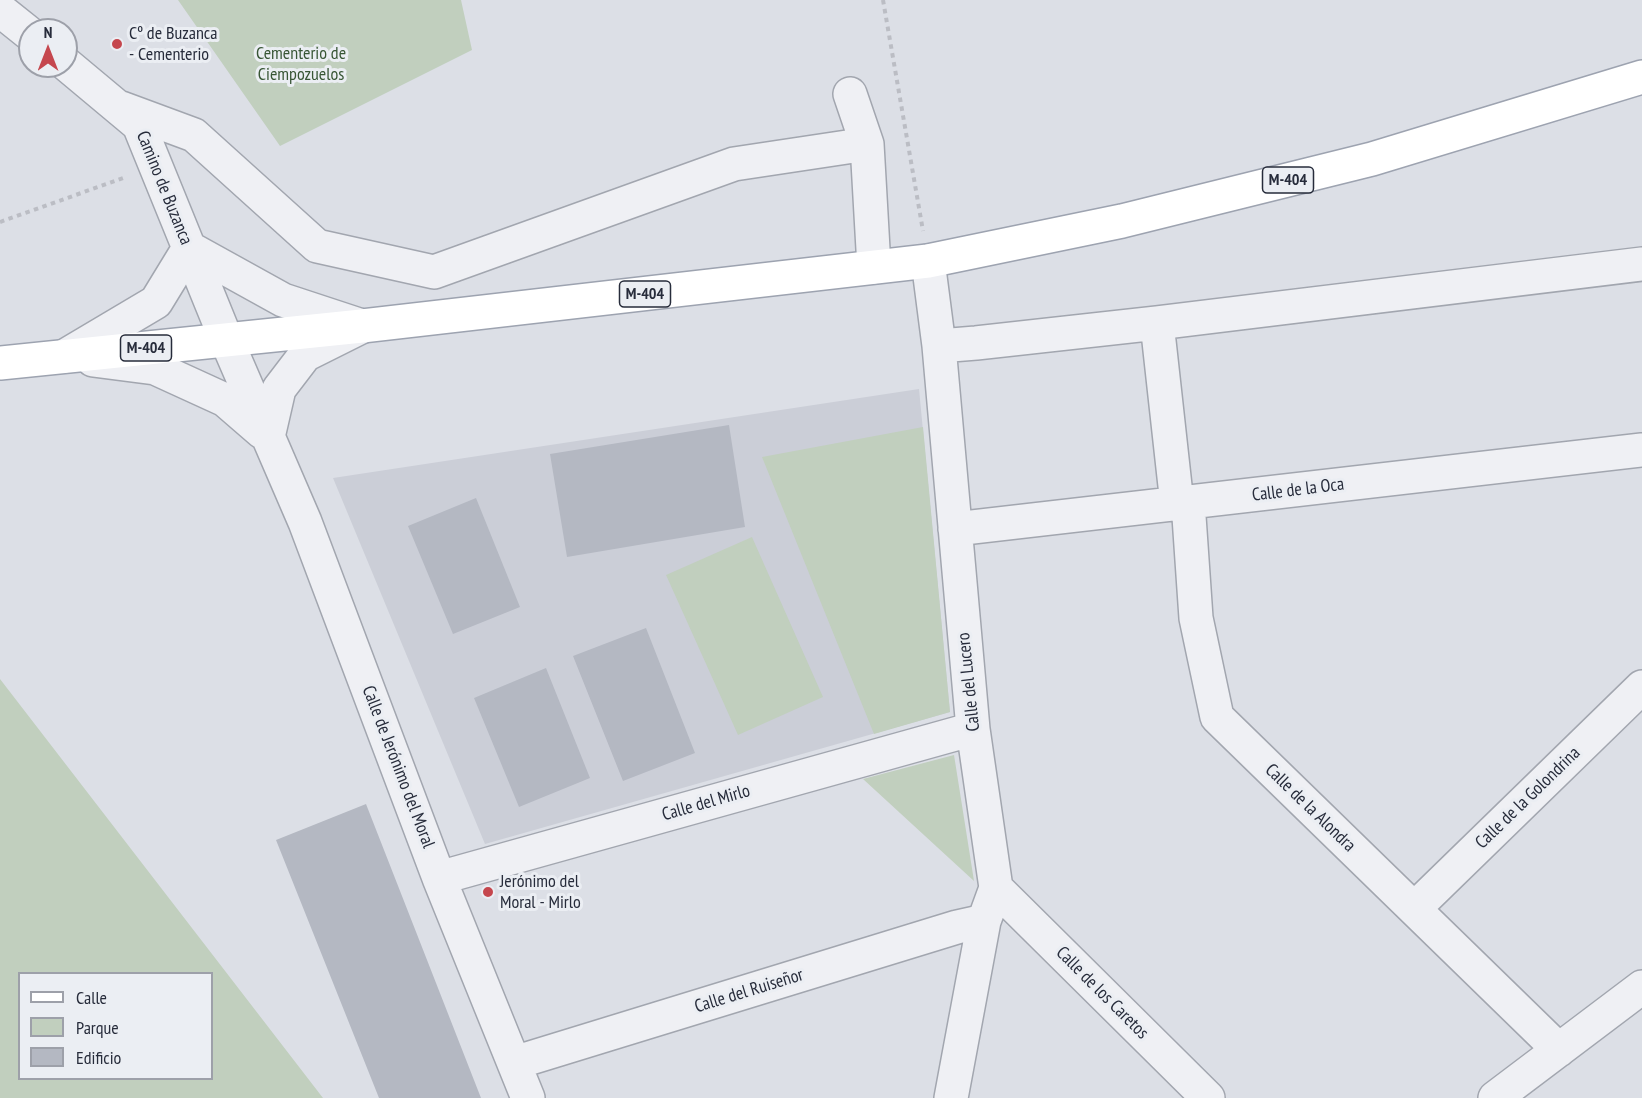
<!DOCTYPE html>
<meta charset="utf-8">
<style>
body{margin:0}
#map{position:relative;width:1642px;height:1098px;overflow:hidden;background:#dcdfe6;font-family:"PT Sans Narrow",sans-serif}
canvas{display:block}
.legend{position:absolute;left:18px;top:972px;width:195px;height:108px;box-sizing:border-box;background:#ebeef3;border:2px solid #9da0a9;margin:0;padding:8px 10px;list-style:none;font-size:18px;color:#272c3b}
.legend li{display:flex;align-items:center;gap:12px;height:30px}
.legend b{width:30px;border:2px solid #9da0a9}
.north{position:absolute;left:18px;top:18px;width:60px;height:60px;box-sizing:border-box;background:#ebeef3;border:2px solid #9da0a9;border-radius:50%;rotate:0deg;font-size:16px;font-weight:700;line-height:24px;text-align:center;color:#272c3b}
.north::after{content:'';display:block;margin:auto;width:21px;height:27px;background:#c5474e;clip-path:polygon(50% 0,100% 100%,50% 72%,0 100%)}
</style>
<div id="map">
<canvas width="1642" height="1098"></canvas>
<ul class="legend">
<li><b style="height:8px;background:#fff"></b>Calle</li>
<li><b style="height:16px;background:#c1cfbe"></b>Parque</li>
<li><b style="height:16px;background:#b4b8c2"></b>Edificio</li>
</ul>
<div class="north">N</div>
</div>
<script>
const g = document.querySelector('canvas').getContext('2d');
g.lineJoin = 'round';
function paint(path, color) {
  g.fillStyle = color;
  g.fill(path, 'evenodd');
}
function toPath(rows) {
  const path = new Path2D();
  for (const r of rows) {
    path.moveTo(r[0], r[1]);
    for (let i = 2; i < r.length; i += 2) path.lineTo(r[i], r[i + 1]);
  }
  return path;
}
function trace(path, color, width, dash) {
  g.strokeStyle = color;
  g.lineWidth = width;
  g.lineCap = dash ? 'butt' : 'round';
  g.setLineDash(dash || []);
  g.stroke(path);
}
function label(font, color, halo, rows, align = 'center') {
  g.font = font + ' "PT Sans Narrow",sans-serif';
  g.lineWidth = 6;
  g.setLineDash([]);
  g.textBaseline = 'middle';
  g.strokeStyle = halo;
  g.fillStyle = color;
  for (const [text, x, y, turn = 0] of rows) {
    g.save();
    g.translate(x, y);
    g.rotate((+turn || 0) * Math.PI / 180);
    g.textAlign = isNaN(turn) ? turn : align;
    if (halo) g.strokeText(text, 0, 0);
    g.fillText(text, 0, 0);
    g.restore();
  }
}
const built = toPath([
 [919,389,950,712,485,844,333,478]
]);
const green = toPath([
 [178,0,461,0,472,50,280,146],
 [923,427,950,712,874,734,762,457],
 [752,537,823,697,738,735,666,575],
 [0,679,323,1098,0,1098],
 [20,974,212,974,212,1078,20,1078],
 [954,755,974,881,863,779]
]);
const building = toPath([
 [729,425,745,527,567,557,550,454],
 [476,498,520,607,453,634,408,526],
 [646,628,695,753,623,781,573,656],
 [546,668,590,778,519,807,474,698],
 [366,804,481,1098,379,1098,276,840]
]);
const path = toPath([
 [883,0,923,231],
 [0,222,126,177]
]);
const minor = toPath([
 [0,10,30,34],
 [66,64,139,125,226,339,305,522,439,878,528,1098],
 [850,94,867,144,874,267],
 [121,108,194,135,317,246,434,272,734,164,867,144],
 [928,261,939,346,973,729,996,888,984,921,951,1098],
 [1157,323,1177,504],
 [939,346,976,343,1157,323,1642,264],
 [65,356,156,302,189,248,283,300,362,326],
 [93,360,155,368,225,400,262,432],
 [268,437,279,389,305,355,361,327],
 [1188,502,1196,618,1217,717,1559,1050],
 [955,529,1642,450],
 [439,878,973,729],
 [996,888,1208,1098],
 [1415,908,1642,687],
 [514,1063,957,927,984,921],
 [1495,1098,1642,987]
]);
const major = toPath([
 [0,363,362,326,928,261,1122,221,1372,159,1642,77]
]);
const markers = [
 [117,44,6,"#c5474e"],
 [488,892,6,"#c5474e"]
];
const shields = [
 [1288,180,51],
 [645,294,51],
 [146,348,51]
];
const shieldNames = [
 ["M-404",1288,180],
 ["M-404",645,294],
 ["M-404",146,348]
];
const poiNames = [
 ["Cº de Buzanca",129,34],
 ["- Cementerio",129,55],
 ["Jerónimo del",500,882],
 ["Moral - Mirlo",500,903]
];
const parkNames = [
 ["Cementerio de",301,54],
 ["Ciempozuelos",301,75]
];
const streetNames = [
 ["Camino de Buzanca",164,188,68],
 ["Calle de la Oca",1298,490,-7],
 ["Calle del Lucero",969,682,-96],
 ["Calle de Jerónimo del Moral",398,767,69],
 ["Calle de la Golondrina",1528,798,-44],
 ["Calle del Mirlo",706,803,-16],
 ["Calle de la Alondra",1310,808,44],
 ["Calle del Ruiseñor",749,991,-17],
 ["Calle de los Caretos",1102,993,45]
];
paint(built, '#cbced7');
paint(green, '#c1cfbe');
paint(building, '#b4b8c2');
trace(minor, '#a2a6af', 36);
trace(major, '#9da3b0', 36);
trace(path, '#bbbdc4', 4, [4.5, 4.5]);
trace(minor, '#eff0f4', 33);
trace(major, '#fff', 33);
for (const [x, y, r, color] of markers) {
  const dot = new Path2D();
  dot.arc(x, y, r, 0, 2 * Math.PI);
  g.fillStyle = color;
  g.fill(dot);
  trace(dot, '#ebeef3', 2);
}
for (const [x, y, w] of shields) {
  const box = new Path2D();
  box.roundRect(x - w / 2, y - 13, w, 26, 4.5);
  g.fillStyle = '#ebeef3';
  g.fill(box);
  trace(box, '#272c3b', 1.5);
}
label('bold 16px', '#272c3b', null, shieldNames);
label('18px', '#272c3b', '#ebeef3', poiNames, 'left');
label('18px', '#385635', '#ebeef3', parkNames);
label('18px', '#272c3b', '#ebeef3', streetNames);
</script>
